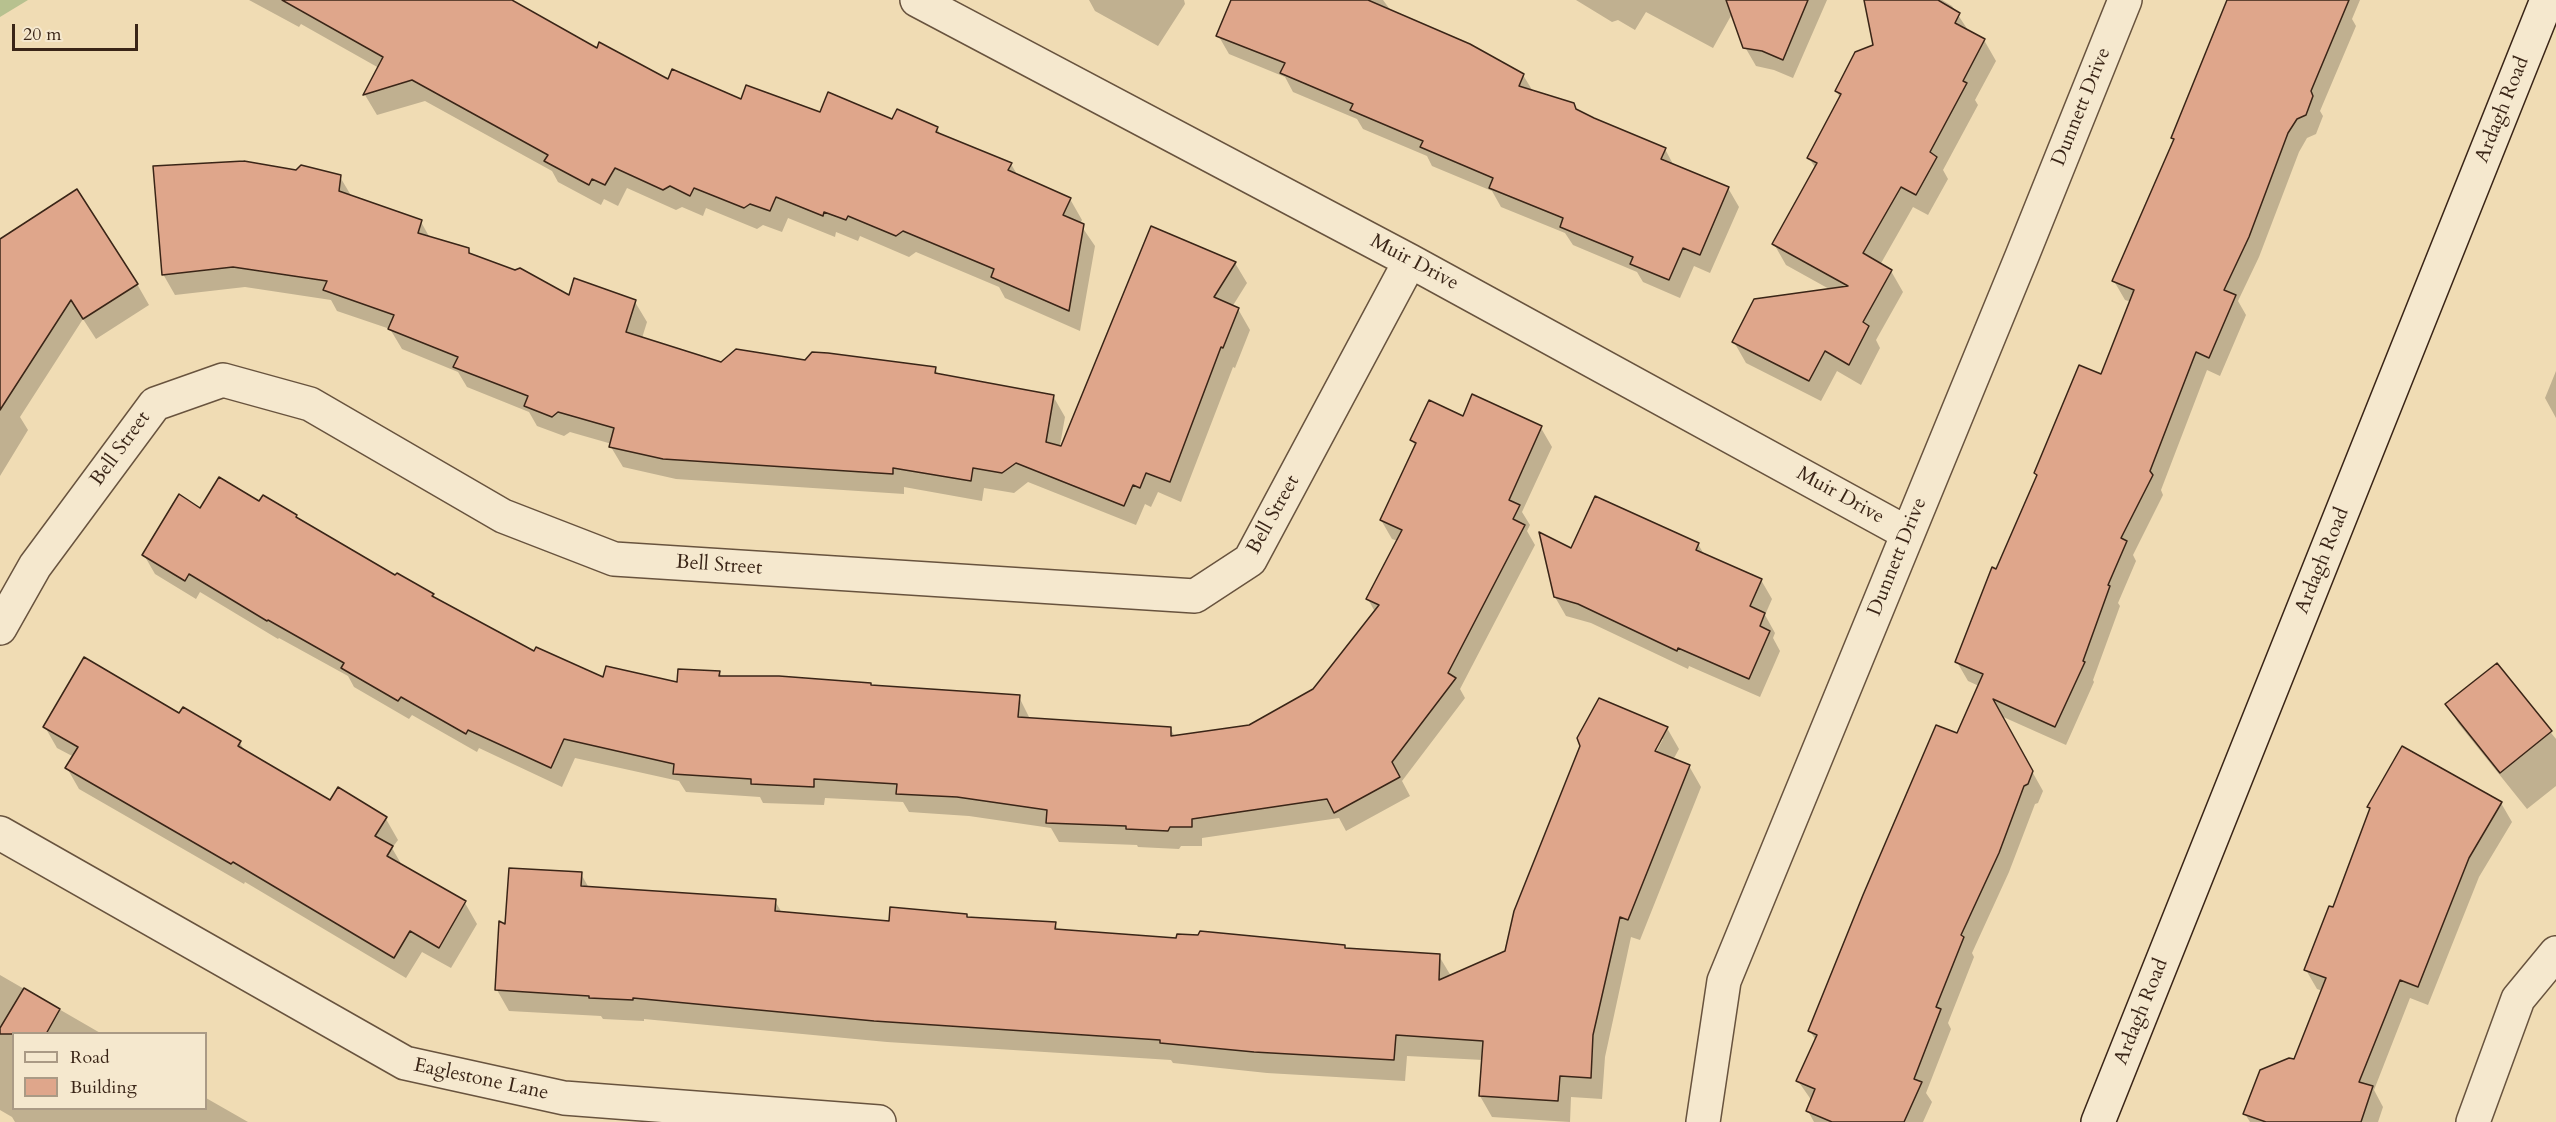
<!DOCTYPE html>
<style>
body{margin:0}
#map{position:relative;width:2556px;height:1122px;overflow:hidden;background:#f0dcb4;font-family:Cardo,serif}
canvas{display:block}
.legend{position:absolute;left:12px;top:1032px;width:195px;height:78px;box-sizing:border-box;background:#f5e8ce;border:2px solid #aa9a85;margin:0;padding:8px 10px;list-style:none;font-size:18px;color:#3a2517}
.legend li{display:flex;align-items:center;gap:12px;height:30px}
.legend b{width:30px;border:2px solid #aa9a85}
.scale{position:absolute;left:12px;top:24px;width:126px;height:27px;box-sizing:border-box;border:3px solid #3a2517;border-top:0;padding-left:8px;font-size:18px;line-height:21px;white-space:nowrap;color:#3a2517;-webkit-text-stroke:4px #f5e8ce;paint-order:stroke}
</style>
<div id="map">
<canvas width="2556" height="1122"></canvas>
<ul class="legend">
<li><b style="height:8px;background:#f5e8ce"></b>Road</li>
<li><b style="height:16px;background:#dfa68b"></b>Building</li>
</ul>
<div class="scale">20 m</div>
</div>
<script>
const g = document.querySelector('canvas').getContext('2d');
g.lineJoin = 'round';
function paint(path, color) {
  g.fillStyle = color;
  g.fill(path, 'evenodd');
}
function toPath(rows) {
  const path = new Path2D();
  for (const r of rows) {
    path.moveTo(r[0], r[1]);
    for (let i = 2; i < r.length; i += 2) path.lineTo(r[i], r[i + 1]);
  }
  return path;
}
function trace(path, color, width, dash) {
  g.strokeStyle = color;
  g.lineWidth = width;
  g.lineCap = dash ? 'butt' : 'round';
  g.setLineDash(dash || []);
  g.stroke(path);
}
function label(font, color, halo, rows, align = 'center') {
  g.font = font + ' Cardo,serif';
  g.lineWidth = 6;
  g.setLineDash([]);
  g.textBaseline = 'middle';
  g.strokeStyle = halo;
  g.fillStyle = color;
  for (const [text, x, y, turn = 0] of rows) {
    g.save();
    g.translate(x, y);
    g.rotate((+turn || 0) * Math.PI / 180);
    g.textAlign = isNaN(turn) ? turn : align;
    if (halo) g.strokeText(text, 0, 0);
    g.fillText(text, 0, 0);
    g.restore();
  }
}
const green = toPath([
 [0,0,28,0,0,17]
]);
const shadow = toPath([
 [249,0,489,0,668,81,742,101,821,114,937,128,941,136,1011,164,1018,176,1070,199,1082,220,1080,224,1095,246,1080,331,1005,298,999,287,916,252,909,257,860,236,858,241,836,232,835,237,788,218,782,232,763,225,757,229,706,208,703,216,682,207,676,210,627,188,618,206,604,199,601,205,558,182,552,171,425,101,377,115,365,95,379,68,301,24,299,27],
 [1089,0,1184,0,1185,4,1158,46,1095,11],
 [1232,0,1383,0,1392,12,1523,75,1534,93,1665,149,1674,166,1728,188,1739,207,1710,273,1694,266,1680,298,1643,282,1637,272,1573,245,1565,233,1501,207,1492,191,1432,166,1427,156,1363,129,1357,119,1293,92,1285,77,1229,54,1218,35],
 [1576,0,1827,0,1793,78,1774,70,1756,66,1745,47,1732,14,1713,48,1646,12,1635,30,1618,20,1612,22],
 [1866,0,1942,0,1952,6,1970,33,1984,40,1996,61,1975,100,1978,105,1943,170,1948,179,1928,215,1913,207,1880,265,1891,271,1903,292,1876,340,1880,348,1861,385,1837,371,1821,401,1746,363,1734,342,1831,290,1786,265,1774,244,1816,169,1809,158,1841,99,1836,91,1875,46],
 [2229,0,2360,0,2352,19,2356,26,2320,111,2323,116,2316,134,2307,138,2299,152,2259,257,2238,301,2246,315,2220,376,2207,370,2161,490,2163,495,2133,555,2136,561,2118,603,2120,606,2093,680,2094,682,2066,745,2001,716,2043,791,2038,803,2035,804,2009,872,1972,953,1974,957,1948,1023,1951,1029,1926,1093,1932,1102,1923,1122,1814,1122,1808,1111,1812,1101,1798,1081,1816,1041,1810,1031,1958,735,1979,686,1968,681,1957,662,2038,477,2036,473,2102,376,2131,302,2125,300,2114,281,2174,141,2173,138],
 [340,177,352,197,421,222,430,238,468,249,471,255,570,297,635,302,647,322,642,338,721,364,806,362,935,369,939,375,1053,396,1065,417,1059,451,1235,263,1247,283,1232,307,1238,309,1250,330,1235,368,1233,367,1181,502,1158,492,1151,507,1145,504,1136,525,1028,482,1014,493,984,488,982,501,904,487,904,494,676,479,623,467,611,447,612,444,570,432,564,436,537,426,529,412,467,387,458,372,402,349,390,329,337,311,331,300,245,287,175,295,163,274],
 [0,241,137,284,149,305,96,339,83,319,20,417,28,430,0,476],
 [2556,371,2556,418,2545,398],
 [1473,396,1541,428,1552,447,1522,512,1530,525,1527,531,1535,545,1460,689,1465,698,1402,781,1410,796,1346,831,1339,818,1202,838,1202,846,1181,846,1179,849,1138,847,1137,845,1059,842,1051,828,969,816,909,812,903,802,825,798,824,805,763,803,760,797,686,792,679,781,575,758,562,787,479,748,477,752,412,715,409,719,354,687,348,676,279,638,278,639,200,592,196,599,155,574,144,555,201,510,260,504,296,516,298,521,396,577,432,595,435,599,534,653,604,680,679,684,719,672,722,677,871,684,872,687,1019,697,1030,719,1170,728,1175,737,1249,726,1314,691,1375,612,1368,599,1398,541,1392,539,1381,520,1416,447,1412,440,1464,418],
 [1698,544,1705,556,1761,580,1772,599,1765,615,1775,633,1773,638,1780,651,1760,697,1689,666,1688,669,1591,623,1566,616,1555,597,1571,550],
 [2496,665,2556,739,2556,786,2527,809,2458,723,2447,704],
 [184,709,240,743,246,753,330,802,386,819,398,840,392,848,403,867,465,903,477,924,451,968,422,952,406,978,245,882,244,884,79,789,67,768,74,757,57,748,45,727,180,715],
 [1667,728,1679,749,1673,760,1689,766,1701,787,1640,940,1631,937,1605,1057,1602,1099,1571,1097,1570,1122,1492,1117,1480,1096,1483,1060,1407,1056,1405,1081,1267,1073,1173,1063,1171,1060,887,1042,644,1019,644,1021,603,1019,601,1016,509,1011,497,990,507,927,581,874,589,888,775,901,782,913,890,922,966,915,968,918,1055,924,1059,931,1178,940,1344,947,1346,949,1439,956,1451,976,1506,952],
 [1660,739,1663,739,1653,758,1650,757],
 [2501,803,2512,822,2479,877,2428,1005,2410,998,2374,1090,2383,1107,2378,1122,2250,1122,2245,1114,2295,1061,2323,991,2317,989,2306,970,2334,909,2370,810,2368,807],
 [0,975,102,1034,14,1034,14,1108,206,1108,206,1098,248,1122,15,1122,12,1117,0,1110]
]);
const building = toPath([
 [282,0,512,0,597,48,599,42,668,79,672,69,741,99,746,85,820,112,828,92,892,119,897,109,938,127,936,132,1012,163,1008,170,1071,198,1063,215,1084,224,1069,311,991,277,994,269,903,231,896,236,848,216,846,220,824,212,823,216,776,197,770,211,750,204,744,208,694,188,690,196,670,186,663,190,615,168,605,185,592,179,589,185,544,161,548,155,412,80,363,95,383,57,282,0],
 [1231,0,1368,0,1470,44,1524,74,1519,86,1574,103,1576,109,1594,118,1666,148,1661,159,1729,187,1700,255,1683,248,1669,280,1630,264,1633,257,1560,227,1563,218,1489,188,1493,178,1420,147,1423,141,1350,110,1353,104,1280,73,1285,63,1216,36,1231,0],
 [1726,0,1808,0,1783,60,1762,51,1743,48,1726,0],
 [1864,0,1938,0,1960,13,1955,23,1985,39,1963,81,1967,83,1930,152,1937,157,1916,195,1901,187,1863,253,1892,270,1863,322,1869,326,1849,365,1825,351,1809,381,1732,342,1754,299,1848,286,1772,244,1817,163,1807,158,1841,94,1835,91,1855,52,1873,45,1864,0],
 [2227,0,2349,0,2311,91,2313,96,2306,115,2297,119,2288,133,2249,237,2224,290,2236,295,2209,358,2196,352,2150,471,2153,475,2121,538,2127,541,2108,585,2110,586,2083,661,2085,662,2055,727,1993,699,2033,771,2028,784,2024,786,1999,853,1961,935,1964,937,1936,1007,1941,1009,1914,1079,1922,1082,1904,1122,1832,1122,1806,1111,1815,1089,1796,1081,1817,1035,1808,1031,1863,895,1936,725,1957,733,1983,674,1955,662,1992,567,1996,569,2037,475,2034,473,2079,365,2101,374,2134,290,2112,281,2174,139,2171,138,2227,0],
 [244,161,296,170,301,165,341,175,339,191,422,220,418,233,469,248,469,253,515,270,520,268,569,295,574,278,636,300,626,332,721,362,736,349,805,360,812,352,828,353,936,367,935,373,1054,395,1046,442,1061,446,1151,226,1236,262,1214,297,1239,308,1223,348,1221,347,1170,482,1146,473,1140,488,1133,485,1124,506,1016,463,1002,473,973,468,971,481,893,468,893,474,663,459,609,447,614,428,558,412,552,417,524,406,528,396,453,367,458,357,388,329,394,315,323,290,327,281,233,267,162,275,153,166,244,161],
 [77,189,138,284,83,319,71,300,0,410,0,239,77,189],
 [1472,394,1542,426,1509,500,1520,505,1513,519,1525,525,1448,673,1456,678,1392,762,1400,777,1334,813,1327,799,1192,819,1192,827,1170,827,1168,831,1126,829,1126,826,1046,823,1047,810,957,797,896,794,897,784,814,779,814,787,751,784,751,779,673,774,674,764,564,739,551,768,468,730,466,734,401,697,398,701,341,668,344,663,268,620,267,621,189,574,185,581,142,555,179,494,200,508,219,477,259,501,263,495,297,515,296,517,395,575,397,573,434,594,432,596,534,651,536,647,603,677,606,666,677,682,678,669,720,671,719,676,779,676,871,683,871,685,1020,695,1018,717,1171,727,1171,736,1249,725,1313,689,1379,605,1366,599,1402,530,1380,520,1416,443,1410,440,1429,400,1463,416,1472,394],
 [1595,496,1699,543,1696,550,1762,579,1750,606,1765,613,1760,626,1770,631,1749,679,1678,648,1677,651,1578,604,1554,597,1539,532,1571,548,1595,496],
 [84,657,179,713,183,707,241,741,238,746,330,800,338,787,387,817,375,836,393,846,387,856,466,901,439,948,410,931,394,958,233,862,231,864,65,768,78,747,43,727,84,657],
 [2497,663,2552,731,2500,773,2445,704,2497,663],
 [1599,698,1668,727,1655,751,1690,765,1628,920,1620,917,1593,1035,1591,1078,1560,1076,1558,1101,1479,1096,1483,1041,1396,1035,1394,1060,1254,1052,1160,1043,1160,1040,874,1021,633,998,633,1000,589,998,589,996,495,990,499,921,505,924,509,868,582,872,581,886,776,899,775,911,889,921,890,907,967,914,967,917,1056,922,1055,929,1176,938,1177,934,1198,935,1200,931,1345,945,1345,948,1440,954,1439,980,1505,951,1514,911,1580,746,1577,738,1599,698],
 [2402,746,2502,802,2469,858,2418,987,2400,980,2359,1082,2373,1086,2361,1122,2266,1122,2243,1114,2260,1070,2289,1058,2294,1059,2326,978,2304,970,2329,906,2333,907,2370,808,2367,807,2402,746],
 [24,988,60,1009,46,1034,0,1034,0,1028,24,988]
]);
const street = toPath([
 [917,0,1410,261,1907,533],
 [0,628,35,566,155,404,223,380,310,404,503,516,614,559,1195,596,1250,560,1410,261],
 [0,833,405,1063,564,1098,879,1122],
 [1703,1122,1724,981,2022,256,2125,0],
 [2473,1122,2518,999,2556,953]
]);
const secondary = toPath([
 [2098,1122,2547,0]
]);
const streetNames = [
 ["Dunnett Drive",2082,107,-68],
 ["Ardagh Road",2503,110,-68],
 ["Muir Drive",1414,263,28],
 ["Bell Street",121,449,-54],
 ["Muir Drive",1840,496,29],
 ["Bell Street",1274,515,-61],
 ["Dunnett Drive",1898,557,-68],
 ["Ardagh Road",2323,561,-68],
 ["Bell Street",719,566,4],
 ["Ardagh Road",2142,1012,-68],
 ["Eaglestone Lane",481,1080,12]
];
paint(green, '#b7c18f');
paint(shadow, '#0003');
paint(building, '#dfa68b');
trace(building, '#3a2517', 1.5);
trace(street, '#68533e', 36);
trace(secondary, '#3a2517', 36);
trace(street, '#f5e8ce', 33);
trace(secondary, '#f5e8ce', 33);
label('20px', '#3a2517', '#f5e8ce', streetNames);
</script>
